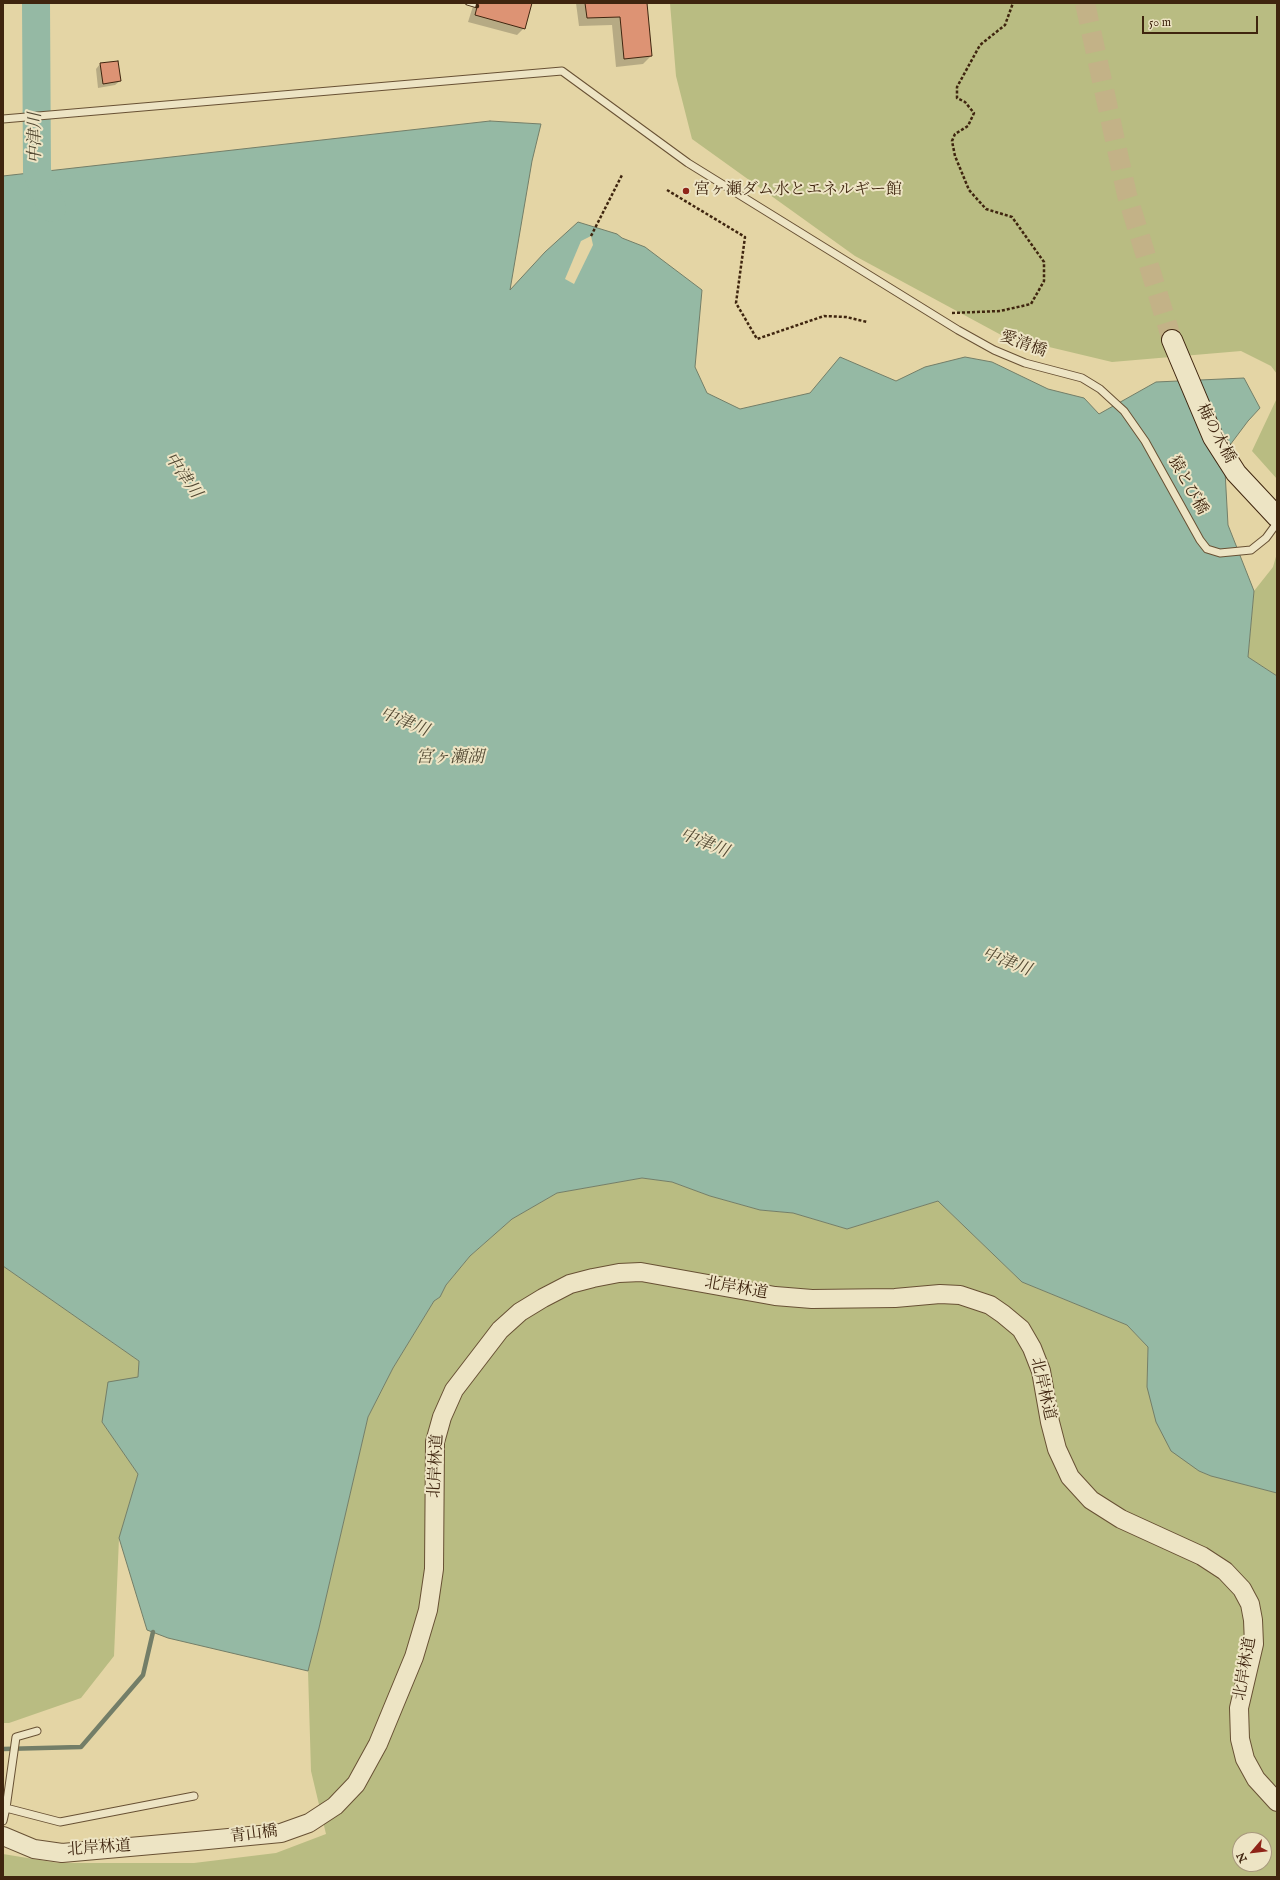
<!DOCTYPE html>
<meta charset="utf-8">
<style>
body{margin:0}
#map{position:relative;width:1280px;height:1880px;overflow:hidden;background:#e4d5a5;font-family:"IM FELL English",serif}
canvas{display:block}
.frame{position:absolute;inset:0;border:4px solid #3f250f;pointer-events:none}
.north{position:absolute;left:1232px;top:1832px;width:40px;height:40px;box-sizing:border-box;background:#ede4c4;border:1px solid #a7987c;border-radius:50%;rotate:242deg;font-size:11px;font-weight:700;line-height:16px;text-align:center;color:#3f250f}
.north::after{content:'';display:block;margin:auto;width:14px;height:18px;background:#8f2418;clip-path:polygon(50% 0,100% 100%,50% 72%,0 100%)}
.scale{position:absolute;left:1142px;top:16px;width:116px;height:18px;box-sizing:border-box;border:2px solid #3f250f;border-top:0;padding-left:5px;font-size:12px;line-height:14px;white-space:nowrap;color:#3f250f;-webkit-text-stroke:3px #ede4c4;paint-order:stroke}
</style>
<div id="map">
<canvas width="1280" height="1880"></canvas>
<div class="frame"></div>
<div class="north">N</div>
<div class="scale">50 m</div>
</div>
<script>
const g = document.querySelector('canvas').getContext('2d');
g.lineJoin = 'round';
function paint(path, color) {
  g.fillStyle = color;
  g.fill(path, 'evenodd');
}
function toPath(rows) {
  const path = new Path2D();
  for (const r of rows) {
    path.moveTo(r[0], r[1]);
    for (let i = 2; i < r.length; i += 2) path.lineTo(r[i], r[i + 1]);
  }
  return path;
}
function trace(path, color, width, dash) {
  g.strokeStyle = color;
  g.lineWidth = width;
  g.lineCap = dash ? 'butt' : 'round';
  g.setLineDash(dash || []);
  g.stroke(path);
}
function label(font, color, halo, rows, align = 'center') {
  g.font = font + ' "IM FELL English","Noto Serif JP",serif';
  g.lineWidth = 4;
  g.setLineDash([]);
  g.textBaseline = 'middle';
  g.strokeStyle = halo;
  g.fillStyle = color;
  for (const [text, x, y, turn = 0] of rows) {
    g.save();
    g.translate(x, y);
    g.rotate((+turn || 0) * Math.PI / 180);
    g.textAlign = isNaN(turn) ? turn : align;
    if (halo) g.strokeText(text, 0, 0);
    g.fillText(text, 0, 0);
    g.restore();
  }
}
const green = toPath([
 [670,3,1277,3,1277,374,1271,366,1241,351,1112,362,1003,336,855,256,692,139,676,76],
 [1277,398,1277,479,1252,451],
 [1277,553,1277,676,1248,657,1254,591,1273,567],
 [642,1178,672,1182,710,1196,760,1210,793,1213,847,1229,938,1201,1022,1282,1127,1325,1148,1347,1147,1387,1199,1471,1211,1476,1277,1493,1277,1877,3,1877,3,1854,58,1863,194,1863,276,1853,326,1834,311,1771,308,1671,319,1628,368,1417,393,1368,434,1301,440,1297,446,1285,470,1256,512,1219,557,1193],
 [1240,1840,1264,1840,1264,1864,1240,1864],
 [3,1266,139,1361,138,1377,102,1422,138,1474,119,1538,114,1656,81,1698,9,1723,3,1723]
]);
const water = toPath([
 [490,121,541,124,532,161,510,290,545,252,578,222,617,234,622,238,645,247,702,290,695,367,707,393,740,409,810,393,840,357,896,381,925,367,965,357,992,362,1048,389,1084,398,1099,414,1156,382,1244,378,1260,408,1248,421,1224,453,1228,525,1254,591,1248,657,1277,676,1277,1493,1211,1476,1199,1471,1171,1451,1156,1422,1147,1387,1148,1347,1127,1325,1022,1282,938,1201,847,1229,793,1213,760,1210,710,1196,672,1182,642,1178,557,1193,512,1219,470,1256,446,1285,440,1297,434,1301,393,1368,368,1417,319,1628,308,1671,168,1638,147,1630,119,1538,138,1474,102,1422,108,1382,138,1377,139,1361,3,1266,3,176,490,121]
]);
const pier = toPath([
 [591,236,593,245,574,284,565,279,581,241]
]);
const shadow = toPath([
 [474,3,531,3,524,28,517,35,468,22],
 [576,3,646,3,651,56,643,64,616,67,612,25,579,26],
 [100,64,120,81,115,85,98,88,96,69]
]);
const stream = toPath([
 [3,1749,81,1747,143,1675,153,1632]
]);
const river = toPath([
 [36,3,37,172,52,208]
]);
const building = toPath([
 [478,3,532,3,525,29,475,15,478,3],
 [585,3,647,3,652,56,624,59,620,17,587,18,585,3],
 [118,61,121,81,103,84,100,63,118,61]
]);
const secondaryTunnel = toPath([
 [1085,3,1127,195,1172,340]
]);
const path = toPath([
 [667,190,745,237,736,303,757,339,824,316,846,317,867,322],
 [591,236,622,175],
 [952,313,1000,311,1031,304,1044,281,1044,262,1012,217,986,209,969,190,955,156,952,141,955,134,968,126,974,113,965,102,957,98,957,87,980,45,1005,25,1013,3]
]);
const service = toPath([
 [3,119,562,71,688,163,958,330,994,350,1025,363,1082,378,1100,389,1124,411,1145,441,1200,540,1207,549,1220,553,1251,550,1266,538,1277,523],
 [6,1808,60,1822,194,1796],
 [3,1821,6,1808,16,1737,37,1731]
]);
const tertiary = toPath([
 [3,1836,34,1849,62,1853,197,1841,281,1833,309,1823,335,1806,356,1784,378,1744,414,1657,428,1610,434,1569,435,1442,442,1417,454,1390,500,1330,520,1312,543,1298,570,1284,593,1278,619,1273,641,1272,775,1296,812,1299,895,1298,940,1294,960,1295,990,1305,1003,1314,1021,1329,1032,1348,1041,1371,1050,1422,1057,1449,1070,1477,1091,1500,1121,1519,1202,1556,1225,1571,1242,1589,1250,1604,1253,1620,1254,1644,1239,1708,1240,1739,1245,1759,1256,1779,1277,1802]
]);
const secondary = toPath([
 [1172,340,1213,437,1236,473,1277,517]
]);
const rail = toPath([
 [467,3,477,6]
]);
const markers = [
 [686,191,4,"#8f2418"]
];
const poiNames = [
 ["宮ヶ瀬ダム水とエネルギー館",694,191]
];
const streetNames = [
 ["愛清橋",1023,345,20],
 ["梅の木橋",1215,434,62],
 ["猿とび橋",1187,486,61],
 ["北岸林道",736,1289,10],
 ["北岸林道",1042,1389,77],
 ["北岸林道",437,1466,-87],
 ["北岸林道",1246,1669,-80],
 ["青山橋",254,1835,-7],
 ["北岸林道",99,1849,-4]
];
const waterNames = [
 ["中津川",37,138,-90],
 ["中津川",182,476,55],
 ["中津川",404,723,22],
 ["宮ヶ瀬湖",450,759],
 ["中津川",704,844,22],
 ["中津川",1006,963,21]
];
paint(green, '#b9bc82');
paint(water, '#95b9a4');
trace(water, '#737e68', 1);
paint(pier, '#e4d5a5');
paint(shadow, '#0003');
trace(stream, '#737e68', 4.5);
trace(river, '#95b9a4', 28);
paint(building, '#dd9374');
trace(building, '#3f250f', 1);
trace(secondaryTunnel, '#c3b287', 20, [20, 10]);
trace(service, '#685134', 9);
trace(tertiary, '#685134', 20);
trace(secondary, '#3f250f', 22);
trace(path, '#3f250f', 2.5, [3, 2]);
trace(service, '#ede4c4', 7);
trace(tertiary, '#ede4c4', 18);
trace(secondary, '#ede4c4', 20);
trace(rail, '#3f250f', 4.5);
trace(rail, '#ede4c4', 3, [9]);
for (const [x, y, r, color] of markers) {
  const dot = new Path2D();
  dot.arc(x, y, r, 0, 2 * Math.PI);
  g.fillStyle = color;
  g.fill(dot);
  trace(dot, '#ede4c4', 1.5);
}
label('16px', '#3f250f', '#ede4c4', poiNames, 'left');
label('16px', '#3f250f', '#ede4c4', streetNames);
label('italic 17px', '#544a34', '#ede4c4', waterNames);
</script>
